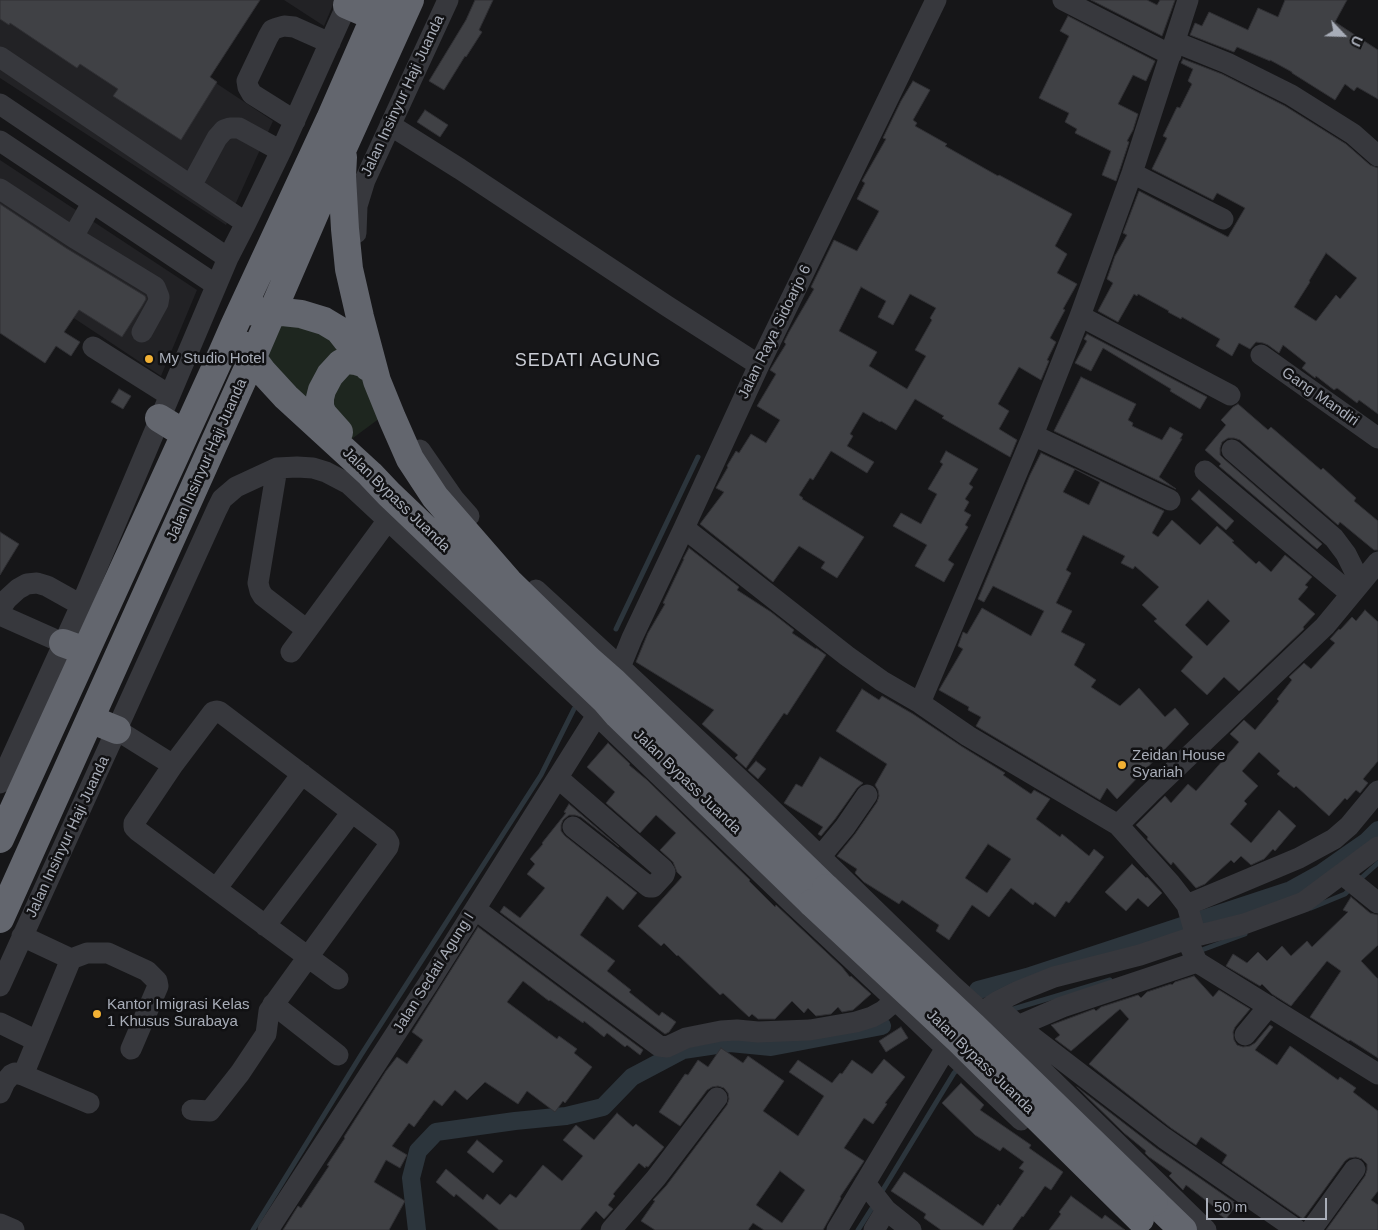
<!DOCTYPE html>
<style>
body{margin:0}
#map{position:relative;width:1378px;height:1230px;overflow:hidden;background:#161618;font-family:Arial,sans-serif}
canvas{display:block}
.north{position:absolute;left:1318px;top:10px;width:50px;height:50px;-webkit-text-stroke:4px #111113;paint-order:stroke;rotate:114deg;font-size:14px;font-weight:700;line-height:20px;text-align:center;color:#a8adb8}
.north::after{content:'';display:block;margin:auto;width:18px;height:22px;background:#a8adb8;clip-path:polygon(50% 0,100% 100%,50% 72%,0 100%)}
.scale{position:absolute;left:1206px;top:1198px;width:121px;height:22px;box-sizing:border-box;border:2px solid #a8adb8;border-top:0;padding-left:6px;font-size:15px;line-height:18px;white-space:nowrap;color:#a8adb8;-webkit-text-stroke:4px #111113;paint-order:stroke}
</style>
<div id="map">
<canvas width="1378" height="1230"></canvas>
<div class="north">U</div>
<div class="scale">50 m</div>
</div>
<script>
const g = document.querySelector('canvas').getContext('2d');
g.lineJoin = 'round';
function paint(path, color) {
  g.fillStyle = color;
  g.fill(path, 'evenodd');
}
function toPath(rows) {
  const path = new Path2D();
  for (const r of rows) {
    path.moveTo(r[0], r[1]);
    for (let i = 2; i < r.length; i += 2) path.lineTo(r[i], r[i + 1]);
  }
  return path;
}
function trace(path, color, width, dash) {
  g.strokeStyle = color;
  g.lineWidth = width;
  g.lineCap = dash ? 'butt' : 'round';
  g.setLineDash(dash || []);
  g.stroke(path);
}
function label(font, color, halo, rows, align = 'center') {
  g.font = font + ' Arial,sans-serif';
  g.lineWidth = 5;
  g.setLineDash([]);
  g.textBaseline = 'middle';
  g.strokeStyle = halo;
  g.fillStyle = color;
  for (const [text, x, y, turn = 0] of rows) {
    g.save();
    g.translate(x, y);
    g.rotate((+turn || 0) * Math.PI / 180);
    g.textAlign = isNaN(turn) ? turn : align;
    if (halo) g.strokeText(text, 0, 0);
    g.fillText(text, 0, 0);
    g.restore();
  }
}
const built = toPath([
 [0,0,91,0,273,121,226,225,0,78],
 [284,0,335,0,324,26],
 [0,160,197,290,161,376,0,269]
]);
const green = toPath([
 [275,317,305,319,351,353,384,415,349,441,282,382,260,350]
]);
const stream = toPath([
 [616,629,698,457],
 [1358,881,1378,863],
 [1311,908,1345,894,1352,887],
 [1199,951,1245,934],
 [1010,1010,1110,980],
 [881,1193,954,1073,960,1067],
 [253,1230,361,1055,541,775,574,709],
 [858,1230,874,1205]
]);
const canal = toPath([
 [978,990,1027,977,1291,890,1320,874,1347,855,1366,842,1378,830],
 [417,1230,411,1178,418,1151,436,1132,515,1121,566,1116,603,1107,632,1077,683,1050,730,1043,771,1047,882,1026]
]);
const building = toPath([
 [0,0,260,0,210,77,217,82,181,140,113,96,118,89,80,64,77,68,10,23,9,25,0,19,0,0],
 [475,0,493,0,479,30,482,32,466,57,465,56,444,90,429,81,466,20,475,0],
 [1091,0,1147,0,1157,5,1160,0,1175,0,1162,36,1091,0],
 [1285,0,1347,0,1335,22,1378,50,1378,99,1357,87,1354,91,1345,84,1335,100,1292,73,1292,72,1270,60,1270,61,1237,47,1234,52,1190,35,1195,23,1202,26,1209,12,1248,30,1258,8,1278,17,1285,0],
 [1068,16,1155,61,1146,81,1133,75,1118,104,1138,114,1133,130,1127,141,1129,142,1116,181,1102,175,1111,151,1075,133,1077,129,1065,122,1069,113,1039,98,1069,36,1060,31,1068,16],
 [1183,59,1222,74,1285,106,1346,144,1370,165,1378,168,1378,414,1359,400,1357,403,1337,388,1334,390,1316,376,1315,378,1302,368,1306,363,1283,345,1279,353,1268,345,1263,343,1256,342,1250,349,1239,343,1232,356,1216,346,1220,339,1182,317,1181,319,1168,312,1169,311,1138,294,1137,296,1134,294,1118,322,1098,311,1113,283,1107,279,1115,256,1127,235,1123,233,1139,191,1228,237,1245,208,1217,193,1213,200,1152,169,1167,138,1163,136,1177,107,1180,108,1192,84,1188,81,1193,69,1181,63,1183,59],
 [1326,253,1357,278,1340,299,1336,295,1316,321,1294,307,1310,282,1309,281,1326,253],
 [913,81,930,90,913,120,917,123,915,126,947,144,945,146,998,176,999,175,1072,214,1055,246,1067,254,1057,273,1077,284,1063,309,1065,310,1050,338,1056,342,1047,360,1049,361,1041,380,1019,367,998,404,1009,411,999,429,1017,440,1010,457,942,418,944,416,915,399,896,430,881,421,880,422,863,412,850,434,853,436,847,446,874,462,867,473,831,451,813,480,810,478,799,495,803,498,802,499,864,537,837,578,821,568,825,562,799,546,773,582,700,524,724,492,716,488,728,467,727,466,736,451,739,453,751,434,766,443,780,420,757,406,776,374,770,370,786,344,784,342,789,332,814,289,811,287,834,240,857,251,877,215,879,211,857,199,865,183,862,181,886,139,883,138,901,101,913,81],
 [861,287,886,301,878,317,893,325,910,294,936,308,930,318,932,320,915,350,926,356,907,389,869,366,877,352,839,331,861,287],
 [425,110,448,125,440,137,417,122,425,110],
 [0,204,66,248,145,296,146,299,142,306,122,337,79,310,64,332,80,342,71,356,56,346,45,363,0,333,0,204],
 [1087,334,1207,397,1200,409,1170,391,1171,389,1103,348,1091,371,1075,363,1087,341,1084,339,1087,334],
 [1081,377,1136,404,1128,420,1133,423,1132,426,1162,440,1170,427,1183,434,1180,439,1182,439,1159,477,1176,489,1054,431,1081,377],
 [119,389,131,396,123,409,111,402,119,389],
 [1238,404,1268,430,1271,427,1321,470,1323,468,1356,498,1354,501,1378,521,1378,550,1374,550,1340,522,1338,525,1240,440,1234,438,1228,438,1222,442,1220,448,1220,455,1224,459,1322,544,1317,549,1219,466,1221,464,1205,450,1226,425,1221,420,1233,407,1238,404],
 [946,451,978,469,969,484,973,487,965,499,969,502,964,511,971,515,965,525,968,527,948,560,954,564,944,582,915,566,927,545,893,526,901,513,921,524,937,494,928,489,943,464,940,462,946,451],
 [1041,453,1164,511,1152,533,1158,537,1172,520,1200,545,1217,526,1234,541,1232,542,1256,564,1259,561,1271,572,1285,555,1312,577,1305,585,1308,587,1298,599,1315,614,1303,627,1304,629,1239,691,1224,677,1207,695,1181,671,1193,657,1154,621,1157,619,1142,605,1159,587,1135,566,1133,569,1121,563,1125,556,1083,535,1066,570,1071,573,1056,603,1072,611,1061,632,1085,644,1074,665,1096,680,1091,687,1120,706,1139,688,1165,717,1175,708,1189,724,1117,799,1107,788,1100,800,976,726,981,717,968,710,969,707,939,690,963,649,958,646,963,632,967,634,982,608,1031,636,1044,611,993,586,984,602,978,599,1030,475,1041,453],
 [1075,469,1100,482,1089,505,1063,492,1075,469],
 [1208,600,1230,621,1207,646,1185,625,1208,600],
 [1199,490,1234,521,1226,530,1191,499,1199,490],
 [0,532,19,544,0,575,0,532],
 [689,548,739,587,737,590,771,612,794,630,792,633,816,649,816,648,826,655,787,715,784,713,746,768,735,758,738,755,702,724,714,710,636,662,648,633,665,604,663,603,684,559,683,559,689,548],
 [1365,610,1378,622,1378,761,1363,779,1368,783,1360,793,1356,790,1347,800,1345,798,1329,816,1296,786,1294,788,1277,774,1280,771,1259,752,1242,771,1258,786,1244,801,1247,804,1230,824,1251,843,1279,810,1296,826,1275,851,1273,849,1264,859,1251,865,1241,856,1234,863,1231,860,1205,884,1196,888,1173,862,1171,865,1147,839,1148,837,1136,825,1165,796,1171,803,1188,784,1196,791,1239,742,1230,734,1244,720,1255,730,1279,701,1277,699,1292,680,1289,677,1304,663,1311,669,1335,643,1330,639,1339,629,1340,630,1352,617,1356,621,1365,610],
 [862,689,879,700,882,696,913,714,961,746,1005,773,1003,775,1031,794,1034,790,1050,799,1036,819,1060,837,1062,834,1089,856,1094,849,1104,857,1069,903,1066,901,1055,917,1035,902,1033,905,1011,888,989,917,972,905,949,940,936,931,939,925,902,900,899,904,864,882,855,873,857,869,837,856,855,834,877,802,879,796,878,790,875,785,887,764,836,731,862,689],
 [988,844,1011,859,987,893,965,878,988,844],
 [608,743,630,764,629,765,647,780,750,880,749,881,775,907,776,905,842,967,850,977,851,976,871,994,853,1010,842,1012,838,1007,831,1014,816,1016,808,1008,804,1013,792,1001,775,1019,758,1019,752,1014,749,1017,723,993,720,995,678,955,677,956,664,943,661,946,638,926,682,877,677,872,673,862,660,850,676,833,656,815,640,833,606,803,615,792,587,767,608,743],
 [820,757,863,783,857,788,835,819,821,836,818,834,823,827,784,803,796,784,802,787,820,757],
 [756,761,766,769,758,779,748,770,756,761],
 [569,804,619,847,581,817,575,815,569,815,563,820,561,825,561,831,565,836,637,893,623,910,607,896,580,935,615,961,607,971,631,990,629,992,659,1016,662,1012,676,1022,669,1032,665,1034,500,912,504,906,520,918,545,888,527,874,535,864,530,859,543,844,542,843,566,813,564,812,569,804],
 [1132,864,1146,878,1147,877,1162,893,1148,907,1138,898,1126,911,1105,892,1132,864],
 [1351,897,1370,913,1378,915,1378,945,1361,961,1378,979,1378,1058,1350,1040,1349,1041,1310,1017,1341,971,1327,961,1291,1006,1272,994,1262,984,1260,986,1226,966,1233,954,1247,963,1258,952,1267,961,1282,946,1291,956,1307,941,1312,947,1348,912,1343,910,1351,897],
 [478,927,643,1050,640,1055,627,1045,625,1047,607,1033,604,1037,584,1021,583,1023,550,1000,549,1001,523,981,507,1002,557,1039,559,1036,577,1049,574,1053,592,1067,565,1103,563,1101,555,1112,527,1091,518,1104,485,1082,467,1100,455,1090,442,1106,434,1100,414,1127,409,1123,392,1146,407,1155,400,1168,386,1160,374,1182,405,1201,389,1230,283,1230,298,1206,301,1208,329,1166,327,1165,345,1138,344,1137,386,1071,397,1057,407,1064,423,1040,412,1032,478,927],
 [1194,976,1213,997,1219,990,1250,1009,1235,1027,1233,1032,1234,1040,1237,1045,1243,1047,1250,1046,1255,1043,1270,1025,1273,1027,1255,1050,1277,1065,1290,1046,1338,1080,1340,1077,1356,1088,1353,1092,1378,1111,1378,1191,1371,1200,1378,1205,1378,1230,1326,1230,1365,1176,1367,1170,1367,1164,1362,1159,1356,1157,1349,1158,1345,1161,1303,1219,1222,1163,1227,1155,1201,1137,1196,1145,1171,1128,1089,1064,1129,1019,1120,1009,1071,1051,1055,1039,1060,1035,1051,1025,1094,1009,1096,1011,1101,1007,1138,995,1141,998,1147,992,1171,984,1172,985,1175,982,1194,976],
 [901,1027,908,1038,886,1052,879,1041,901,1027],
 [721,1048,743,1063,748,1056,784,1081,763,1111,798,1136,824,1096,789,1072,798,1060,832,1083,840,1073,842,1074,852,1060,872,1074,884,1059,905,1077,885,1103,887,1104,873,1124,864,1118,844,1148,864,1161,840,1197,841,1198,823,1230,764,1230,753,1223,748,1230,655,1230,641,1221,655,1201,653,1200,666,1186,727,1105,729,1099,728,1093,724,1088,718,1086,712,1087,707,1090,680,1126,659,1112,685,1074,688,1075,698,1060,708,1067,721,1048],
 [780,1171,805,1190,782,1223,756,1205,780,1171],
 [961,1083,984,1105,980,1110,1031,1145,1029,1148,1063,1172,1051,1190,1045,1186,1023,1217,1022,1216,1012,1230,941,1230,924,1218,926,1214,891,1191,904,1172,983,1226,998,1204,1000,1206,1024,1171,1019,1168,1024,1162,1003,1147,1000,1151,975,1135,942,1103,961,1083],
 [1077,1087,1156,1148,1237,1204,1226,1219,1216,1212,1217,1209,1186,1185,1183,1190,1169,1176,1172,1173,1149,1157,1145,1153,1146,1151,1124,1133,1077,1087],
 [617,1113,633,1127,636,1124,664,1147,648,1167,646,1166,645,1168,639,1163,613,1194,615,1196,608,1205,613,1209,604,1219,596,1211,580,1230,499,1230,456,1194,454,1197,436,1182,446,1169,483,1200,487,1194,500,1205,510,1194,516,1198,543,1165,562,1181,583,1156,563,1140,576,1125,594,1140,617,1113],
 [477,1140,503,1161,493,1173,467,1152,477,1140],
 [1071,1196,1102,1219,1105,1215,1125,1230,1049,1230,1061,1214,1059,1212,1071,1196]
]);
const minor = toPath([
 [1063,0,1171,55],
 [1175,42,1227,63,1291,95,1353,134,1378,156],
 [0,57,246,223],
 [0,104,228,258],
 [295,121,252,94,248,87,247,81,268,37,272,30,277,28,284,26,294,27,330,43],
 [390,125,460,169,667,306,759,365],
 [0,141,216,285],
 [1132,173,1223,219],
 [191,186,217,138,224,130,230,128,239,128,281,151],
 [0,189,73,237,155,287,159,297,158,303,142,332],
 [356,233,357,206,365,180,448,0],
 [73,237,92,203],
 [1080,316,1230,395],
 [93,347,169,395],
 [1261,355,1378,438],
 [1033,435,1170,500],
 [420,450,454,499,469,516],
 [1232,450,1334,538,1346,554,1355,572,1364,579],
 [277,468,258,583,260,591,263,596,307,630],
 [1205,471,1351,594],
 [684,528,847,656,882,681,920,703,968,736,1118,825,1170,883,1187,905,1196,936],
 [536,590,620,667,765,803,952,985,982,1012,1206,1230],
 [0,609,7,599,18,589,27,584,37,583,47,586,81,605],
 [0,615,63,643],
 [291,652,388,520],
 [920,703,1033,435,1080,316,1132,173,1188,0],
 [117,730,173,765],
 [558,778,663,869,665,872,664,875,653,887,649,887,573,827],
 [0,783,81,605,228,258,246,223,281,151,349,0],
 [1118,825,1149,794,1325,626,1378,562],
 [820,857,845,827,867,795],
 [1342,874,1378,903],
 [216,889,302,774],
 [1187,905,1299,858,1334,839,1349,826,1378,791],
 [475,909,659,1046,667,1047,686,1038,721,1031,737,1030,758,1032,810,1030,856,1022,872,1017,883,1011,896,1000],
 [265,926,352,812],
 [22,936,71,959,87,953,108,953,147,971,157,981,158,986,131,1049],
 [1187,939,1197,962,1378,1074],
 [0,986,217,509,222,499,236,487,277,468,297,467,313,468,326,472,349,484,576,695,794,905,903,1007,1021,1120],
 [997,1002,1003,1012,1018,1026,1164,1138,1297,1230],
 [273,1004,338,1055],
 [0,1023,37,1041],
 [1008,1034,1018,1026,1062,1007,1197,962],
 [1245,1035,1269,1006],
 [23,1075,71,959],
 [0,1093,5,1082,11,1075,15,1073,23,1075,89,1103],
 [192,1110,210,1111,240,1073,266,1034,269,1011,308,957,388,847,389,843,386,838,220,712,217,711,213,712,173,765,134,823,134,827,138,831,308,957,338,979],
 [865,1183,886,1210,911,1230],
 [0,1224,14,1230],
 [268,1230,428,984,597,715,614,682,632,638,684,528,759,365,936,0],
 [611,1230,656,1178,717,1098],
 [837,1230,946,1048,982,1012,997,1002,1019,991,1054,977,1140,955,1196,936,1244,924,1304,902,1378,847],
 [874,1230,886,1210],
 [1311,1230,1355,1169]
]);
const highway = toPath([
 [347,5,375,17],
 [343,157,342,176,345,229,349,269,360,317,377,381,392,418,410,459,435,497,509,582,589,660,614,682,826,888],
 [255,312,273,311,301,314,324,321,339,330,368,367],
 [243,345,263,372,286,397,370,474,389,494,605,700,618,715,812,903],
 [159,418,185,434],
 [339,432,323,414,320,407,320,398,322,390,330,375,341,363,348,360,356,361,366,364],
 [63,643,85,651],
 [90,719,117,730],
 [0,839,223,351,234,326,330,119,382,0],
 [0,919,252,359,344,146,410,0],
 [1154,1202,1183,1230]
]);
const highwayBridge = toPath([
 [826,888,974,1027,1154,1202],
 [812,903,960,1041,1140,1219]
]);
const markers = [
 [149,359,5,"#f2b134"],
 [1122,765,5,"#f2b134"],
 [97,1014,5,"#f2b134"]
];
const streetNames = [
 ["Jalan Insinyur Haji Juanda",403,96,-65],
 ["Jalan Raya Sidoarjo 6",775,332,-64],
 ["Gang Mandiri",1320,397,35],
 ["Jalan Insinyur Haji Juanda",207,460,-66],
 ["Jalan Bypass Juanda",396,500,44],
 ["Jalan Bypass Juanda",687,782,44],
 ["Jalan Insinyur Haji Juanda",68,837,-65],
 ["Jalan Sedati Agung I",434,973,-58],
 ["Jalan Bypass Juanda",980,1062,44]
];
const poiNames = [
 ["My Studio Hotel",159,359],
 ["Zeidan House",1132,756],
 ["Syariah",1132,773],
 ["Kantor Imigrasi Kelas",107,1005],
 ["1 Khusus Surabaya",107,1022]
];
const quarterNames = [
 ["SEDATI AGUNG",588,361]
];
paint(built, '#222225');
paint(green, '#1e261f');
trace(stream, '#2c353c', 5);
trace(canal, '#2c353c', 18);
paint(building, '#404145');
trace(building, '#303034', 1);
trace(minor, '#37383d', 21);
trace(highway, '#63666e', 28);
trace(highwayBridge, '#63666e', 28);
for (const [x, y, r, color] of markers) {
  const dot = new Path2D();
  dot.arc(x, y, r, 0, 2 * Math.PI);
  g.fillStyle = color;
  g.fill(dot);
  trace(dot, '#111113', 2);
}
label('15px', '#a8adb8', '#111113', streetNames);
label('15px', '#a8adb8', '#111113', poiNames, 'left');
g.letterSpacing = '1px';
label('18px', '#c9ccd4', '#111113', quarterNames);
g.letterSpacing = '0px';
</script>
